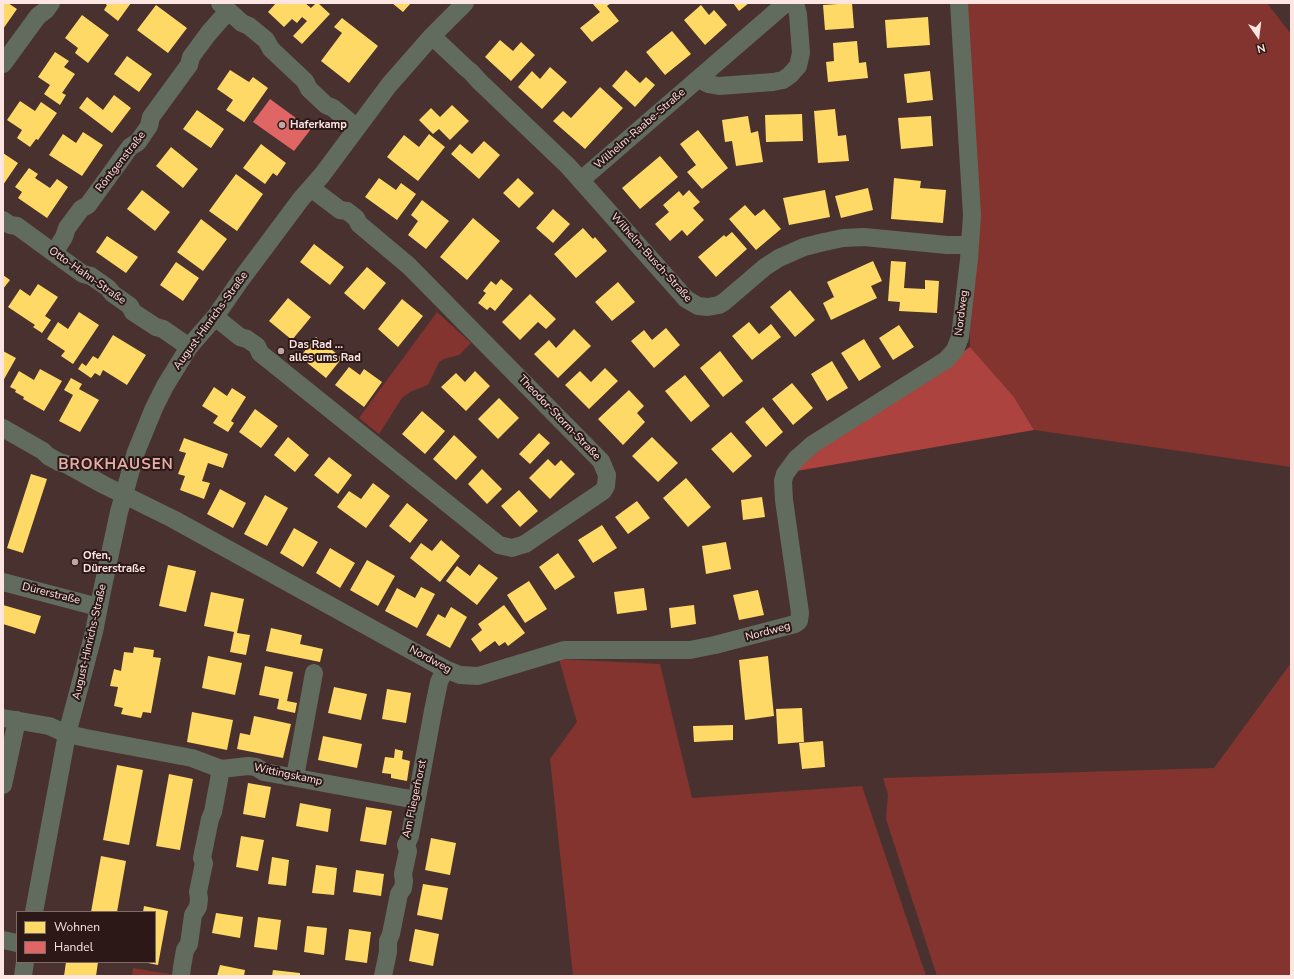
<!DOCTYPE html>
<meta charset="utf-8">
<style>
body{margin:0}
#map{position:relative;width:1294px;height:979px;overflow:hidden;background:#49312f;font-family:"Nunito Sans",sans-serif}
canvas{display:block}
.frame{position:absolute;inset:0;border:4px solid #fde5e2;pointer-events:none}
.legend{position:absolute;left:16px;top:911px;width:140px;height:52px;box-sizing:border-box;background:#2c1816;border:1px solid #806a68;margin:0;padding:5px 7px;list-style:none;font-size:12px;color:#fde5e2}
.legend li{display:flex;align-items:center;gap:8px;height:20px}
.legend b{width:20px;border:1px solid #806a68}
.north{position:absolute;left:1238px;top:16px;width:40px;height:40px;-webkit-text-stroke:3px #2c1816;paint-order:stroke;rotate:166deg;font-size:11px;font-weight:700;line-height:16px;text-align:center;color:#fde5e2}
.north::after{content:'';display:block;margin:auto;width:14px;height:18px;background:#fde5e2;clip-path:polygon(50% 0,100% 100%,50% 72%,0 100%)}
</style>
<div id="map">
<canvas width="1294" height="979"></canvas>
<div class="frame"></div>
<ul class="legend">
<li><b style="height:11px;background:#ffd966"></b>Wohnen</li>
<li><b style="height:11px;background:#e06666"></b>Handel</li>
</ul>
<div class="north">N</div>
</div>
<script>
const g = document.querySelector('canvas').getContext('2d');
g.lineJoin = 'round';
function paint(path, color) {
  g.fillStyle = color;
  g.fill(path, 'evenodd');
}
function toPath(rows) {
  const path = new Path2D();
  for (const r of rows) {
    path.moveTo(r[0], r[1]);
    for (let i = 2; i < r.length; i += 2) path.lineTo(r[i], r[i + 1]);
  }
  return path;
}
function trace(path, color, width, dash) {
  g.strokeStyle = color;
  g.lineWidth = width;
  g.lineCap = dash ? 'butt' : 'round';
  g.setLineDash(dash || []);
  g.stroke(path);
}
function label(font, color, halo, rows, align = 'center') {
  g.font = font + ' "Nunito Sans",sans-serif';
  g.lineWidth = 4;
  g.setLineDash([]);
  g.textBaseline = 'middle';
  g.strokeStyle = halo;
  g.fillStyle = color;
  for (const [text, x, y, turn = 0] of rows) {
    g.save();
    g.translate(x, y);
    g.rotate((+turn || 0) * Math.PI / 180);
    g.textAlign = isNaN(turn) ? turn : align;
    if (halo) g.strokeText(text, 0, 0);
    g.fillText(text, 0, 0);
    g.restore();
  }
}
const green = toPath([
 [965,3,1267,3,1291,34,1291,467,1034,430,1014,397,970,347],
 [437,312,471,343,459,355,444,359,439,362,428,385,410,392,402,398,379,434,359,418],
 [559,659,660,664,692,798,862,786,926,976,573,976,550,759,577,722],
 [1291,663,1291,976,937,976,886,819,888,794,883,778,1214,768],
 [133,968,175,975,132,976]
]);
const forest = toPath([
 [970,347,1014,397,1034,430,785,473]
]);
const homes = toPath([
 [3,3,8,3,17,9,3,29],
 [104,3,131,3,118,21,104,10,107,5],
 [276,3,305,3,311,8,316,3,318,3,330,14,302,44,293,36,307,21,302,17,297,23,292,19,284,27,268,12],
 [392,3,411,3,403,12],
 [592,3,611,3,607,6,619,21,592,42,580,28,600,12],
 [733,3,749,3,739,11],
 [852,3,854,28,825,30,823,5],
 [156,5,187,28,168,53,137,30],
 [701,5,709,15,714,10,727,25,705,45,684,20],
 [82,15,109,35,88,63,75,53,78,48,65,38],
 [928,17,930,45,887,48,885,20],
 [342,18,378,46,349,83,321,61,342,33,334,27],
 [672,31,691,54,665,75,646,52],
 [500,40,513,51,521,42,535,55,511,81,485,57],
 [857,41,859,63,866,62,868,78,828,82,826,62,834,61,833,43],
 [55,52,69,61,64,67,75,74,62,93,66,95,60,105,44,94,50,85,38,77],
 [127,56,152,74,139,92,114,74],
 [550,67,567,82,542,109,518,87,532,71,540,79],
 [230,70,249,82,253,77,268,88,244,122,226,110,233,100,217,89],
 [626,70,640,83,646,77,655,85,635,107,612,86],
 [930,71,933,100,907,103,904,74],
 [600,87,623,108,585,149,553,121,563,111,571,118],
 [114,95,131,108,112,133,79,108,87,97,103,110],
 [20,101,35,111,41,102,57,113,38,140,36,139,30,147,17,138,22,130,7,120],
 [452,105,469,121,450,140,439,129,433,134,419,120,431,108,440,117],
 [835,109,838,136,846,135,849,161,818,163,814,111],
 [197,110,224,129,211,148,183,129],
 [802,114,803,141,766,142,765,115],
 [748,116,751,133,758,131,763,162,736,166,732,141,725,142,722,120],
 [931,116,933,146,901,149,898,118],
 [698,130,728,168,702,189,687,172,696,165,680,144],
 [83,132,103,145,82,176,49,155,63,134,76,143],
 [429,134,445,147,418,181,387,157,404,135,419,147],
 [484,141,500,155,479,179,451,154,460,144,472,154],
 [261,144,286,163,277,176,273,173,265,184,243,168],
 [171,147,198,169,183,188,156,166],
 [3,153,18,163,3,185],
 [660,156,678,177,640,209,622,188],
 [29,168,38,174,35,178,50,188,57,179,68,187,47,218,18,198,22,192,15,187],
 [236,174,263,194,237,231,209,211],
 [379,178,396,190,401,183,416,194,397,220,365,197],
 [518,178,534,193,519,208,503,193],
 [894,178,921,181,920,188,946,190,943,223,891,219],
 [868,188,873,210,841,218,835,196],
 [142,190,170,212,155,231,127,209],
 [689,190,700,202,693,208,704,220,687,236,682,230,670,241,655,224,669,212,663,205,679,191,683,196],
 [825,190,830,217,789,225,783,198],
 [422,200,449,221,426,249,408,235,418,221,411,215],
 [745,205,755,216,764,209,781,229,756,250,729,219],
 [553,209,570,224,553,243,536,228],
 [473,218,500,241,467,280,440,257],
 [201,219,227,239,203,271,177,252],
 [583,228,593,239,595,237,607,251,576,278,554,254],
 [732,232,747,249,716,277,698,257,724,235,726,237],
 [107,236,138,257,126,273,96,252],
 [314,244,344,267,330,285,300,262],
 [873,261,882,281,871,286,877,298,831,320,823,303,834,297,827,282],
 [891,261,906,262,904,288,925,289,925,280,939,281,937,313,899,311,900,302,888,301],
 [176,262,199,278,183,301,160,285],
 [367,267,386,283,364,310,344,293],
 [3,275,10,280,3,289],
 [501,279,513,289,495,311,490,307,487,310,478,303,486,293,483,291,491,281,496,285],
 [618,282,635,302,612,321,595,302],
 [38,284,58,297,45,316,51,320,42,333,33,327,35,325,8,307,20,289,30,296],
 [790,290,815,320,795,337,770,307],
 [530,294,556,319,546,329,538,322,520,340,502,322],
 [288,298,311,317,292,340,269,321],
 [402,299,423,316,398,347,378,329],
 [79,312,99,325,73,364,61,356,65,351,47,339,58,322,68,329],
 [749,322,759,334,771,324,781,337,752,360,732,336],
 [899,325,914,347,893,360,879,338],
 [666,328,680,345,654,368,631,341,644,330,652,340],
 [574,329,591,346,558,378,534,354,549,340,556,348],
 [113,335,146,355,127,385,103,370,100,376,95,373,91,378,78,369,82,363,86,366,93,356,98,359],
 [316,337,342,358,326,378,300,357],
 [864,339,881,367,859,381,841,353],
 [3,351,16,358,3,381],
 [720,351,743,381,723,397,700,368],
 [832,361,848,388,827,401,811,374],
 [349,367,360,375,364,369,382,382,364,407,335,385],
 [605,368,618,381,589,409,565,385,580,371,591,382],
 [40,369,62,381,44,411,23,399,24,397,15,392,16,390,10,387,19,371,34,380],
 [475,371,490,386,466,411,441,387,456,373,465,382],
 [685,375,710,406,691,422,665,391],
 [71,378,82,384,79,389,99,400,80,432,59,421,73,395,64,390],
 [792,383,813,408,793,425,772,399],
 [214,387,227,396,232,388,246,397,231,421,234,423,228,432,213,423,218,416,202,406],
 [629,390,644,406,637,413,645,422,623,445,598,419],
 [499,398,519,418,498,439,478,419],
 [763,407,783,432,766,447,745,422],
 [255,409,278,426,261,448,239,432],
 [422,411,445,431,425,454,402,434],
 [731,432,752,456,733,473,711,449],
 [539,433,550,443,530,464,519,454],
 [454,435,477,457,456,480,433,459],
 [288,437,309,455,295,472,274,455],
 [652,437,678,463,658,482,632,456],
 [184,438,228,454,223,468,208,463,202,481,210,483,204,499,180,490,185,476,178,474,186,453,179,451],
 [329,457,352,475,338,494,314,475],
 [548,459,555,466,561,460,575,474,550,499,529,478],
 [482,469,502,489,487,504,468,484],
 [31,474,47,479,23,553,7,548],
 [686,478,711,507,688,527,663,498],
 [373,483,390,496,366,528,337,507,349,491,361,499],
 [220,489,246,503,233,528,207,514],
 [519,490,538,511,520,527,501,506],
 [265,495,288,508,267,546,244,534],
 [762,497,765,517,743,520,741,500],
 [637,501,650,518,628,534,615,517],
 [407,503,428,520,410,543,389,526],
 [602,525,617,548,593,563,578,540],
 [294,528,318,542,303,567,280,553],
 [441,540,460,556,440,582,410,558,421,543,432,551],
 [726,542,731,569,706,574,702,546],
 [330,548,355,563,340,588,316,573],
 [558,553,575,577,555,590,539,567],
 [367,560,395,576,378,606,350,590],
 [479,564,498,578,477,605,446,581,457,566,470,576],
 [168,565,196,571,186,612,159,606],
 [529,581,547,609,525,623,507,595],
 [421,587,435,594,417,628,385,611,397,588,415,598],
 [644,588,647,610,617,614,614,592],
 [758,590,764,615,739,620,733,595],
 [211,592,244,599,237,633,250,635,246,655,230,652,234,632,204,626],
 [3,605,41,616,35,634,3,624],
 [504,605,525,633,508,646,505,642,499,646,495,641,480,652,471,639,482,630,478,624],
 [694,605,696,624,671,628,669,608],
 [451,607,467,617,450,648,426,635,438,614,445,618],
 [271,628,302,635,300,644,323,649,320,662,266,651],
 [134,647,154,650,153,657,161,658,151,713,143,712,141,718,121,714,123,708,114,706,118,687,110,686,114,669,121,671,124,652,133,653],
 [208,656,242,663,235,695,202,688],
 [768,656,774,716,745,720,739,660],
 [265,666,293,672,287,701,297,703,295,713,277,709,279,699,259,695],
 [334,687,367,694,361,720,328,713],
 [387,689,411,693,406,723,382,719],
 [802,708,804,742,778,744,776,709],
 [192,712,233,720,227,750,187,742],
 [254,716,291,724,283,758,237,749,240,733,250,735],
 [733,725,733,740,694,742,693,726],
 [323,736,362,744,357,768,318,760],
 [823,741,825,767,802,769,799,743],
 [395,749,403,751,402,759,410,761,407,781,391,778,391,774,382,773,385,757,394,758],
 [117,765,143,770,129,845,103,840],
 [169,774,193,779,180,850,156,846],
 [248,783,271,787,265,818,243,814],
 [300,803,331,809,328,832,296,826],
 [366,807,392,811,386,845,360,841],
 [241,836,264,840,258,871,236,867],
 [431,838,456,843,450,875,425,870],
 [101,856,126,861,117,912,91,912],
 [272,857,289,860,286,886,268,884],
 [316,865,337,868,334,895,312,893],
 [356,870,384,874,381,896,353,892],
 [423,884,448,888,442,920,417,915],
 [144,906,168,911,158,965,148,963,155,962,155,912,143,912],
 [216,913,243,917,240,938,212,933],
 [258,917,281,920,277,950,254,947],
 [307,926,327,928,324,955,304,952],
 [349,929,371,932,367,963,345,960],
 [415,929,439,934,433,966,409,961],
 [66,962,98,962,96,976,64,976],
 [220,965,245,970,244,976,217,976],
 [273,970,300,973,300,976,272,976]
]);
const shops = toPath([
 [270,99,311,129,294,151,253,122]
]);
const street = toPath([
 [220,3,242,23,249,26,266,40,271,49,305,81,309,89,326,105,333,108,357,128],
 [432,36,466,68,471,72,479,81,568,166,686,299,698,306,708,307,719,305,724,302,765,267,779,258,804,247,824,242,843,238,864,237,947,245,970,245],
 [3,64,38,16,46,10,51,3],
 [699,79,708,84,719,86,773,82,783,80,790,75,798,66,801,53,798,14,795,3],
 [581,180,786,3],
 [3,220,10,225,17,226,69,264,83,274,91,276,108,288,113,294,130,306,133,312,156,327,163,329,189,347],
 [54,253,64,237,67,228,81,209,88,205,130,147,138,142,149,126,151,117,189,65,191,57,208,34,228,11],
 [215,317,240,337,247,339,257,346,260,353,499,545,512,548,525,544,603,491,606,486,607,475,601,461,409,266,359,224,356,218,347,211,340,210,311,188],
 [3,428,43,451,48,456,59,462,66,464,104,485,173,519,445,669,460,675,478,676,564,650,690,650,715,645,795,624,799,621,800,613,784,500,783,481,785,474,796,459,813,444,946,360,955,350,960,337,969,259,972,215,959,3],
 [3,582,98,607],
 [3,718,49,726,67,734,91,739,192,758,221,769,248,766,256,767,264,772,416,800],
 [295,777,314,673],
 [3,785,17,720],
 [34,912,67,734,94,632,102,591,119,512,136,452,154,408,165,386,189,347,215,317,242,278,301,199,322,175,389,85,432,36,465,3],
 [3,940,17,943],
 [23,976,25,962],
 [181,976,182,967,185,950,189,944,193,915,198,907,199,899,198,892,204,863,202,858,210,819,213,812,221,769],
 [383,976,388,952,388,941,391,934,399,894,403,888,404,881,403,874,408,851,406,845,410,836,433,711,439,682,445,669]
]);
const markers = [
 [282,125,4,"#bea6a3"],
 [281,351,4,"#bea6a3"],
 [75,562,4,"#bea6a3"]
];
const poiNames = [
 ["Haferkamp",290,125],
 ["Das Rad ...",289,345],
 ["alles ums Rad",289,358],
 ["Ofen,",83,556],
 ["Dürerstraße",83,569]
];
const streetNames = [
 ["Wilhelm-Raabe-Straße",640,129,-41],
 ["Röntgenstraße",121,162,-52],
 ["Wilhelm-Busch-Straße",651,258,48],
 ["Otto-Hahn-Straße",87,276,35],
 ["Nordweg",962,313,-83],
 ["August-Hinrichs-Straße",211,321,-54],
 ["Theodor-Storm-Straße",559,418,46],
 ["Dürerstraße",51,594,14],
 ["Nordweg",768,632,-15],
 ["August-Hinrichs-Straße",90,642,-77],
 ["Nordweg",430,660,28],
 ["Wittingskamp",288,775,12],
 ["Am Fliegerhorst",415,799,-78]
];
const districtNames = [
 ["BROKHAUSEN",116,465]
];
paint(green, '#84342f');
paint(forest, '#ac433e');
paint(homes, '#ffd966');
paint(shops, '#e06666');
trace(street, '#626c5e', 18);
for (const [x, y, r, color] of markers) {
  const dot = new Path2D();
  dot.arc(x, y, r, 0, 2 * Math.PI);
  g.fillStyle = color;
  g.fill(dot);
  trace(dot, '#2c1816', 1.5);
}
label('bold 11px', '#fde5e2', '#2c1816', poiNames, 'left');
label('11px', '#fde5e2', '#2c1816', streetNames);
g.letterSpacing = '1px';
label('bold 15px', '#e8afa9', '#2c1816', districtNames);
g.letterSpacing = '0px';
</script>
